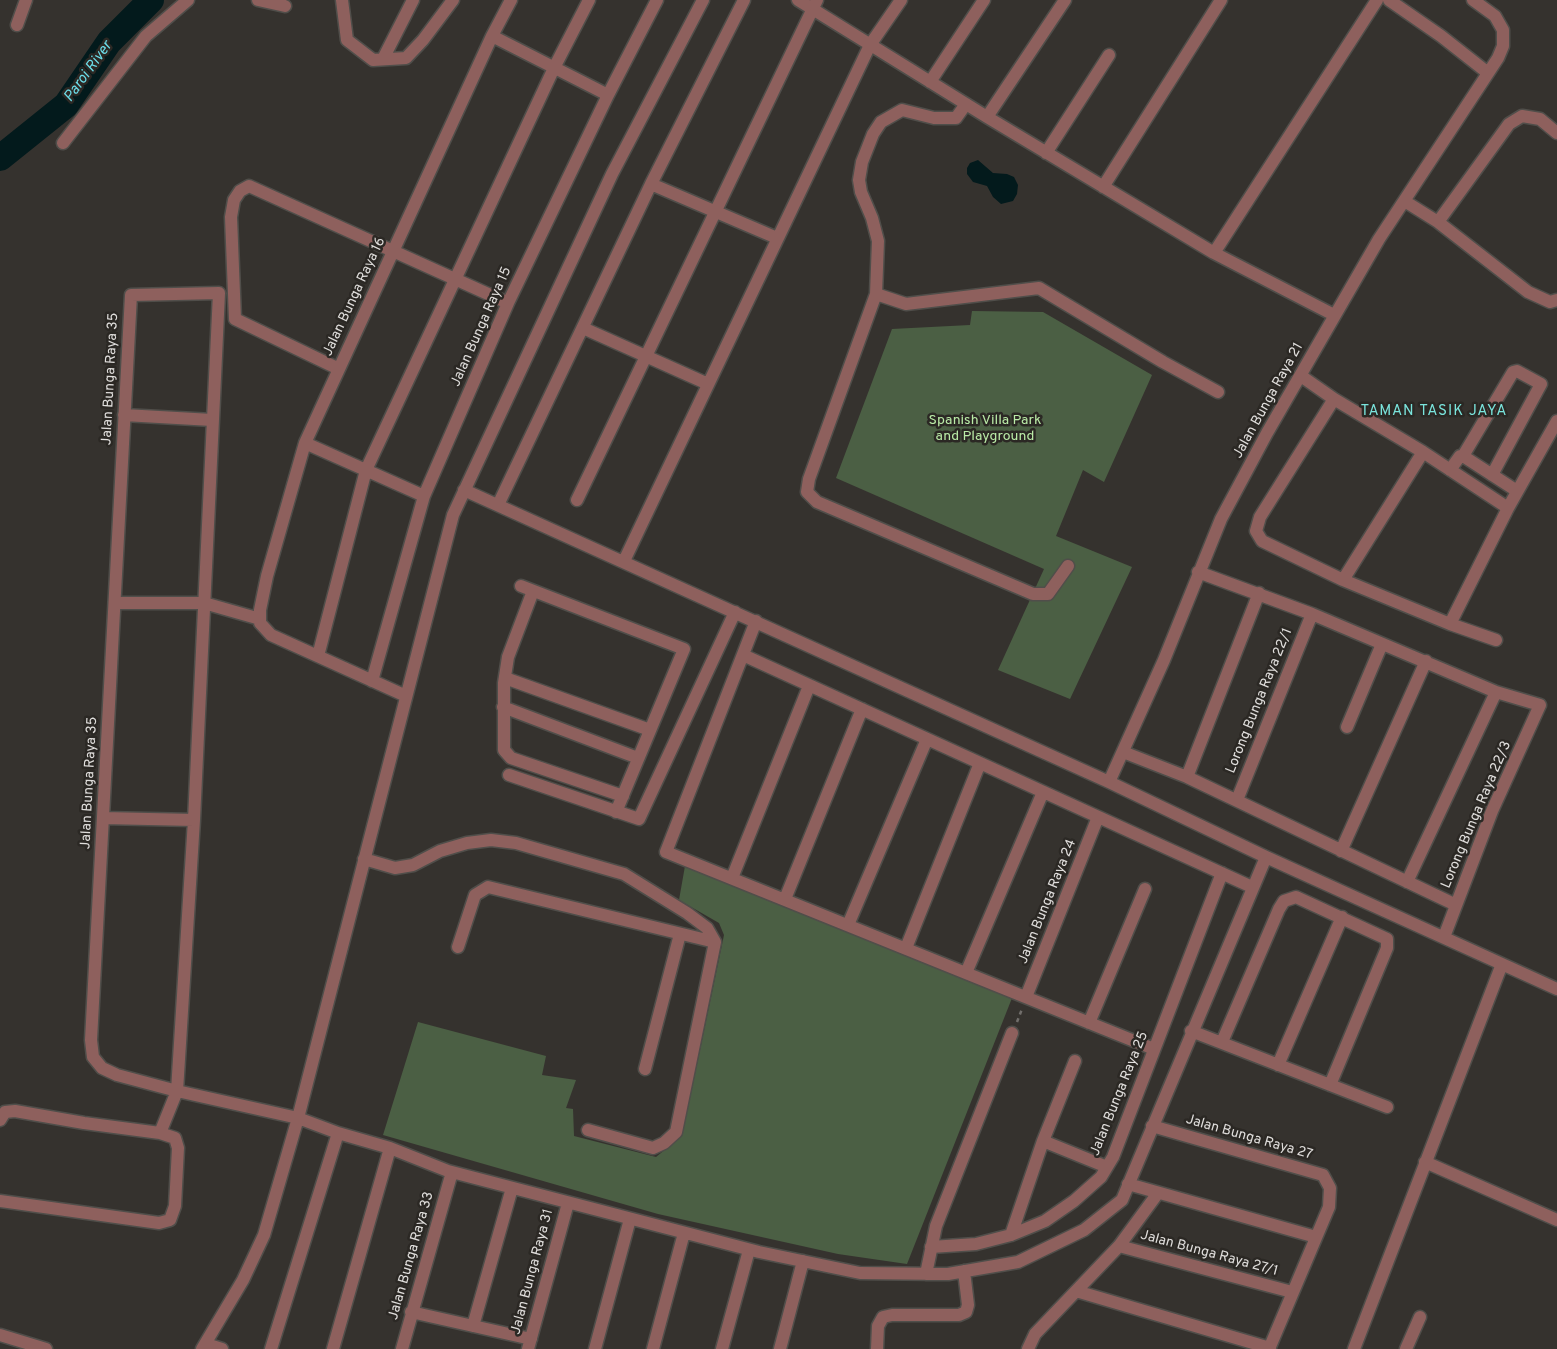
<!DOCTYPE html>
<style>
body{margin:0}
canvas{display:block;background:#35322e}
</style>
<canvas width="1557" height="1349"></canvas>
<script>
const g = document.querySelector('canvas').getContext('2d');
g.lineJoin = 'round';
function paint(path, color) {
  g.fillStyle = color;
  g.fill(path, 'evenodd');
}
function toPath(rows) {
  const path = new Path2D();
  for (const r of rows) {
    path.moveTo(r[0], r[1]);
    for (let i = 2; i < r.length; i += 2) path.lineTo(r[i], r[i + 1]);
  }
  return path;
}
function trace(path, color, width, dash) {
  g.strokeStyle = color;
  g.lineWidth = width;
  g.lineCap = dash ? 'butt' : 'round';
  g.setLineDash(dash || []);
  g.stroke(path);
}
function label(font, color, halo, rows, align = 'center') {
  g.font = font + ' Overpass,sans-serif';
  g.lineWidth = 5;
  g.setLineDash([]);
  g.textBaseline = 'middle';
  g.strokeStyle = halo;
  g.fillStyle = color;
  for (const [text, x, y, turn = 0] of rows) {
    g.save();
    g.translate(x, y);
    g.rotate((+turn || 0) * Math.PI / 180);
    g.textAlign = isNaN(turn) ? turn : align;
    if (halo) g.strokeText(text, 0, 0);
    g.fillText(text, 0, 0);
    g.restore();
  }
}
const green = toPath([
 [972,311,1043,312,1152,375,1104,482,1083,470,1056,536,1132,567,1070,699,998,670,1044,569,836,478,892,329,970,325],
 [685,866,1012,998,907,1264,838,1254,658,1214,383,1135,418,1022,546,1056,542,1075,576,1080,566,1108,573,1109,574,1136,656,1157,682,1136,724,935,719,923,679,900]
]);
const water = toPath([
 [978,160,993,173,1007,174,1014,177,1018,185,1017,194,1013,201,1001,204,993,197,987,186,973,182,967,174,967,168,970,163]
]);
const river = toPath([
 [0,158,66,105,109,42,151,0]
]);
const path = toPath([
 [1017,1022,1022,1009]
]);
const minor = toPath([
 [258,0,285,6],
 [342,0,347,40,373,60,406,58,423,40,453,0],
 [798,0,987,117,1214,253,1334,315],
 [1389,0,1441,36,1488,73],
 [17,25,26,0],
 [492,36,608,95],
 [383,59,413,0],
 [930,82,984,0],
 [966,104,956,118,934,118,902,110,881,122,873,134,862,162,859,180,861,192,872,218,878,241,876,294,809,479,807,492,817,502,1033,594,1048,594,1068,566],
 [987,117,1065,0],
 [63,143,146,36,188,0],
 [1046,153,1109,55],
 [651,184,777,238],
 [1103,187,1221,0],
 [1406,202,1438,222,1528,292,1550,302,1557,300],
 [1438,222,1509,124,1522,116,1540,119,1557,133],
 [1214,253,1377,0],
 [876,294,906,304,1039,288,1163,362,1218,392],
 [583,328,708,384],
 [339,369,235,319,231,217,234,200,240,191,249,186,508,303],
 [1301,376,1334,399,1423,452,1508,508],
 [1334,399,1260,517,1256,531,1262,541,1343,580,1450,624,1508,508,1557,421],
 [124,415,212,420],
 [305,443,424,496],
 [1463,456,1513,372,1517,371,1541,384,1492,475],
 [1450,470,1460,456,1463,456,1517,491],
 [464,490,1109,782,1266,857,1557,989],
 [577,500,817,0],
 [498,505,651,184,744,0],
 [624,561,870,45,901,0],
 [1198,572,1312,614,1496,692,1540,705,1492,811,1444,937],
 [1343,580,1423,452],
 [521,586,684,649,616,812],
 [533,591,508,657,504,683,504,750,511,758,623,796],
 [115,603,204,603,260,619],
 [756,621,666,852,1154,1049],
 [1450,624,1496,640],
 [743,655,1252,887],
 [318,656,366,470,554,68,589,0],
 [505,678,650,730],
 [372,681,424,496,508,303,608,95,657,0],
 [406,696,271,635,260,623,260,610,267,576,305,443,492,36,511,0],
 [503,707,638,758],
 [1347,727,1382,644],
 [1123,752,1187,777,1456,905],
 [509,775,639,819,735,612],
 [1187,777,1259,593],
 [1109,782,1164,660,1221,519,1267,433,1379,239,1498,58,1503,46,1503,30,1495,16,1473,0],
 [1237,800,1312,614],
 [103,818,194,820],
 [1341,851,1426,661],
 [364,859,395,868,413,865,440,851,467,843,491,840,516,843,624,874,687,913,707,928,715,942,676,1132,664,1143,653,1148,588,1130],
 [732,878,809,686],
 [1407,882,1496,692],
 [785,899,862,709],
 [848,925,927,739],
 [458,947,475,895,488,887,715,942],
 [906,948,980,763],
 [966,973,1043,792],
 [1026,997,1098,817],
 [1089,1023,1145,889],
 [1191,1031,1387,1107],
 [1222,1042,1279,909,1284,901,1296,897,1387,939,1387,948,1330,1085],
 [1278,1065,1342,917],
 [645,1069,680,934],
 [0,1120,5,1112,15,1111,84,1123,160,1133,177,1091,194,820,219,293,131,295,91,1040,93,1057,102,1068,117,1075,177,1091,298,1118,338,1133,390,1148,448,1171,759,1252,860,1273,948,1274,1018,1262,1084,1230,1122,1200,1266,857],
 [1152,1126,1323,1175,1330,1188,1329,1207,1269,1349],
 [1043,1141,1107,1167],
 [1425,1162,1557,1220],
 [1128,1184,1316,1237],
 [0,1201,159,1223,170,1220,175,1206,178,1148,175,1138,160,1133],
 [1011,1235,1043,1141,1075,1061],
 [1119,1246,1292,1292],
 [931,1247,976,1244,1011,1235,1045,1221,1074,1201,1101,1177,1113,1157,1222,873],
 [926,1274,936,1226,1012,1033],
 [1076,1291,1270,1348],
 [411,1312,531,1339],
 [473,1326,512,1188],
 [0,1335,46,1349],
 [206,1344,222,1349],
 [202,1349,243,1280,264,1235,298,1118,453,515,612,174,703,0],
 [271,1349,338,1133],
 [333,1349,390,1148],
 [402,1349,452,1172],
 [528,1349,568,1203],
 [595,1349,630,1219],
 [653,1349,684,1233],
 [722,1349,749,1250],
 [780,1349,803,1261],
 [877,1349,878,1326,883,1317,892,1315,959,1315,966,1312,968,1305,964,1271],
 [1028,1349,1035,1334,1119,1246,1158,1193],
 [1354,1349,1502,964],
 [1406,1349,1420,1317]
]);
const streetNames = [
 ["Jalan Bunga Raya 16",355,297,-65],
 ["Jalan Bunga Raya 15",482,327,-66],
 ["Jalan Bunga Raya 35",111,379,-87],
 ["Jalan Bunga Raya 21",1269,401,-61],
 ["Lorong Bunga Raya 22/1",1260,701,-68],
 ["Jalan Bunga Raya 35",90,783,-87],
 ["Lorong Bunga Raya 22/3",1477,815,-67],
 ["Jalan Bunga Raya 24",1048,902,-68],
 ["Jalan Bunga Raya 25",1120,1094,-68],
 ["Jalan Bunga Raya 27",1249,1138,16],
 ["Jalan Bunga Raya 27/1",1209,1254,15],
 ["Jalan Bunga Raya 33",412,1256,-74],
 ["Jalan Bunga Raya 31",533,1272,-75]
];
const parkNames = [
 ["Spanish Villa Park",985,421],
 ["and Playground",985,437]
];
const waterNames = [
 ["Paroi River",89,72,-54]
];
const neighbourhoodNames = [
 ["TAMAN TASIK JAYA",1434,412]
];
paint(green, '#4b5f44');
paint(water, '#031a1c');
trace(river, '#031a1c', 26);
trace(minor, '#504e4a', 15);
trace(path, '#716e6b', 2.5, [4, 4]);
trace(minor, '#8e605d', 12);
label('14px', '#e0dedc', '#2b2824', streetNames);
label('14px', '#baeba7', '#2b2824', parkNames);
label('italic 15px', '#6cdeea', '#2b2824', waterNames);
g.letterSpacing = '1px';
label('15px', '#7ae4dc', '#2b2824', neighbourhoodNames);
g.letterSpacing = '0px';
</script>
